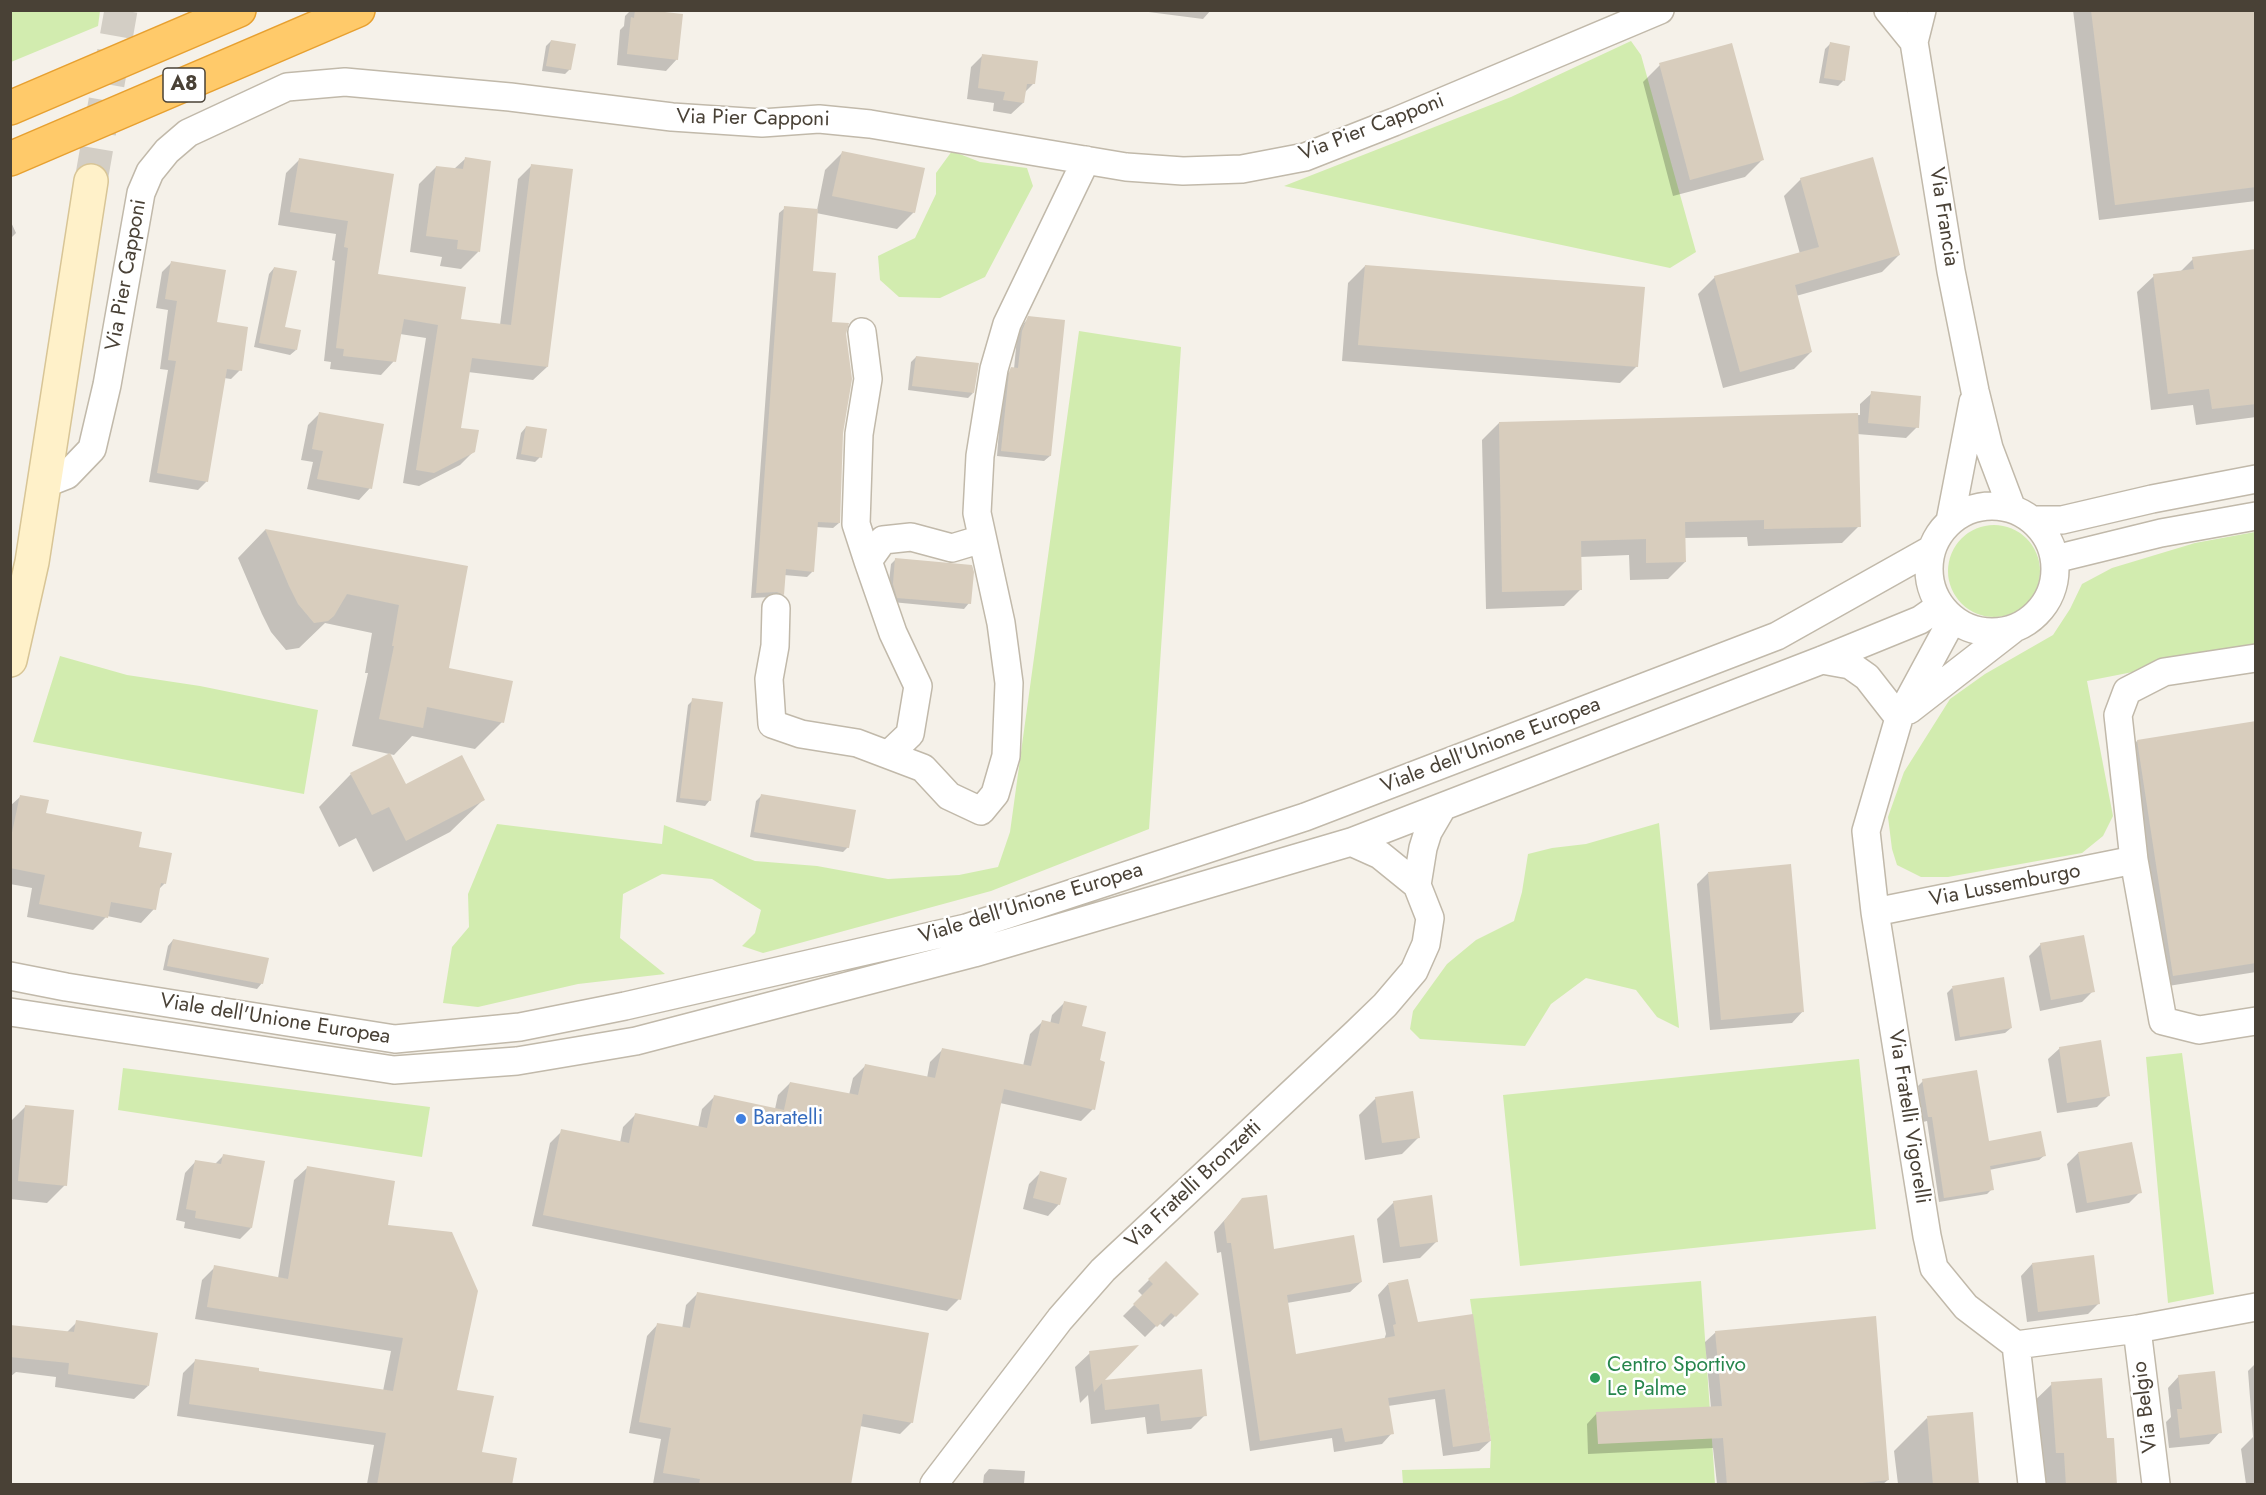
<!DOCTYPE html>
<style>
body{margin:0}
#map{position:relative;width:2266px;height:1495px;overflow:hidden;background:#f5f1e9;font-family:Jost,sans-serif}
canvas{display:block}
.frame{position:absolute;inset:0;border:12px solid #494136;pointer-events:none}
</style>
<div id="map">
<canvas width="2266" height="1495"></canvas>
<div class="frame"></div>
</div>
<script>
const g = document.querySelector('canvas').getContext('2d');
g.lineJoin = 'round';
function paint(path, color) {
  g.fillStyle = color;
  g.fill(path, 'evenodd');
}
function toPath(rows) {
  const path = new Path2D();
  for (const r of rows) {
    if (r.length === 3) {
      path.moveTo(r[0] + r[2], r[1]);
      path.arc(r[0], r[1], r[2], 0, 2 * Math.PI);
      continue;
    }
    path.moveTo(r[0], r[1]);
    for (let i = 2; i < r.length; i += 2) path.lineTo(r[i], r[i + 1]);
  }
  return path;
}
function trace(path, color, width, dash) {
  g.strokeStyle = color;
  g.lineWidth = width;
  g.lineCap = dash ? 'butt' : 'round';
  g.setLineDash(dash || []);
  g.stroke(path);
}
function label(font, color, halo, rows, align = 'center') {
  g.font = font + ' Jost,sans-serif';
  g.lineWidth = 5;
  g.setLineDash([]);
  g.textBaseline = 'middle';
  g.strokeStyle = halo;
  g.fillStyle = color;
  for (const [text, x, y, turn = 0] of rows) {
    g.save();
    g.translate(x, y);
    g.rotate((+turn || 0) * Math.PI / 180);
    g.textAlign = isNaN(turn) ? turn : align;
    if (halo) g.strokeText(text, 0, 0);
    g.fillText(text, 0, 0);
    g.restore();
  }
}
const green = toPath([
 [11,10,100,10,100,11,98,26,11,62],
 [1631,41,1641,55,1696,252,1670,268,1284,186,1511,97],
 [952,151,980,162,1027,168,1033,186,985,277,940,298,899,297,880,280,878,256,915,238,936,194,936,173],
 [1079,331,1181,347,1149,829,991,891,763,953,742,946,755,933,761,910,712,879,662,874,623,894,620,938,665,974,578,984,478,1007,443,1003,452,947,469,927,468,894,497,824,662,844,664,825,755,861,817,866,888,879,959,875,998,867,1010,832],
 [1994,571,46],
 [2255,532,2255,648,2087,681,2113,816,2103,836,2082,853,1948,877,1921,877,1897,865,1892,849,1888,817,1904,772,1950,699,1985,674,2053,635,2070,609,2082,584,2112,568,2195,543],
 [60,656,127,675,200,686,318,710,304,794,33,742],
 [1659,823,1679,1028,1657,1017,1636,990,1586,978,1551,1004,1525,1046,1420,1039,1410,1029,1413,1011,1447,964,1476,940,1514,921,1522,892,1528,854,1552,848,1586,844],
 [2182,1053,2214,1294,2168,1303,2146,1057],
 [1859,1059,1876,1229,1520,1266,1503,1095],
 [123,1068,430,1107,422,1157,118,1110],
 [1701,1281,1715,1484,1403,1484,1402,1470,1490,1468,1491,1441,1470,1299]
]);
const shadow = toPath([
 [631,10,664,10,677,59,666,71,617,65,620,30,624,26,625,16],
 [1133,10,1211,10,1203,19],
 [2073,10,2256,10,2256,201,2099,220],
 [551,41,570,69,565,74,542,71,546,46],
 [1830,44,1843,81,1838,86,1819,83,1825,49],
 [983,55,1033,84,1024,93,1023,103,1011,114,993,111,994,103,967,99,971,67],
 [1660,65,1762,160,1745,177,1673,196,1643,82],
 [842,153,914,212,897,229,816,213,811,272,831,323,845,334,839,523,833,528,816,527,813,571,807,577,784,575,783,594,777,600,771,597,751,598,779,213,785,208,817,210,825,170],
 [465,159,478,252,461,269,440,266,442,257,410,252,419,184,436,167,454,169],
 [299,160,393,175,377,276,459,320,500,325,518,179,532,165,547,367,533,380,468,372,459,429,474,451,460,465,419,486,403,483,426,338,400,334,394,361,381,375,330,369,331,362,324,361,335,261,332,260,336,234,278,225,286,173],
 [1801,179,1899,255,1882,272,1796,296,1811,352,1794,369,1723,388,1698,294,1715,277,1800,254,1784,196],
 [10,220,16,233,10,239],
 [2256,251,2256,417,2196,425,2193,405,2151,410,2137,292,2154,276,2179,273,2193,259],
 [171,263,240,370,231,379,224,378,207,481,198,490,149,482,168,370,160,369,168,310,156,308,162,272],
 [1365,266,1637,366,1620,383,1342,361,1348,283],
 [274,268,283,328,296,350,290,355,254,347,269,274],
 [1029,318,1050,456,1044,461,997,456,1001,404,1006,374,1014,369,1017,337,1024,323],
 [916,357,973,393,968,398,908,390,911,362],
 [1872,393,1917,427,1906,438,1857,434,1859,526,1842,543,1748,546,1747,537,1684,538,1685,562,1668,579,1630,580,1629,555,1580,557,1581,589,1564,606,1486,609,1482,440,1499,423,1860,415,1860,404],
 [319,414,370,488,359,500,307,489,313,462,301,460,308,425],
 [526,427,540,457,535,462,516,459,521,433],
 [265,530,466,567,448,669,502,722,475,749,412,736,394,755,352,746,368,673,365,673,372,633,325,623,299,648,286,650,271,632,262,614,238,558],
 [896,559,969,603,964,609,892,602,888,590,891,564],
 [693,700,710,800,705,806,676,802,688,705],
 [2256,722,2256,972,2162,987,2126,752,2137,741],
 [351,774,405,786,483,800,450,832,373,872,356,838,339,847,319,807],
 [21,796,45,814,138,848,165,883,158,890,154,909,141,923,107,916,93,930,27,917,32,888,10,884,10,806],
 [761,796,848,847,843,852,750,837,756,801],
 [1708,873,1803,1011,1792,1023,1710,1030,1697,884],
 [173,940,262,983,257,989,163,970,168,946],
 [2041,944,2093,991,2082,1002,2040,1011,2029,956],
 [1952,988,2011,1028,2005,1033,1955,1041,1947,993],
 [1064,1003,1098,1061,1093,1109,1081,1121,1000,1103,959,1299,947,1311,532,1226,550,1143,562,1131,620,1143,623,1127,635,1115,698,1128,702,1109,714,1097,775,1109,778,1095,790,1083,849,1095,853,1078,865,1066,927,1078,930,1062,942,1050,1023,1066,1030,1034,1042,1022,1050,1024,1052,1015],
 [2060,1048,2108,1096,2097,1107,2057,1113,2048,1059],
 [1923,1081,1988,1143,2045,1155,2039,1160,1989,1170,1992,1189,1987,1194,1939,1202,1927,1121,1923,1122,1918,1086],
 [1376,1098,1419,1137,1402,1154,1365,1160,1359,1115],
 [26,1106,65,1185,47,1203,10,1199,10,1122],
 [2078,1153,2140,1192,2129,1203,2076,1213,2067,1164],
 [224,1155,251,1228,240,1239,184,1228,185,1222,176,1220,185,1173,196,1161,214,1165],
 [307,1168,386,1226,480,1453,511,1484,367,1484,374,1445,177,1416,183,1373,196,1360,257,1372,383,1391,391,1351,195,1319,202,1280,215,1267,278,1278,294,1180],
 [1040,1173,1059,1204,1048,1216,1023,1209,1029,1184],
 [1243,1199,1273,1251,1361,1282,1350,1292,1287,1303,1294,1355,1384,1340,1386,1334,1378,1295,1388,1284,1417,1324,1490,1441,1479,1451,1443,1456,1435,1399,1388,1406,1392,1433,1382,1444,1334,1452,1332,1438,1250,1451,1221,1252,1217,1253,1214,1232],
 [1394,1202,1437,1241,1420,1258,1383,1263,1377,1219],
 [1166,1263,1197,1294,1164,1327,1159,1323,1145,1337,1123,1316,1143,1296,1138,1291],
 [2032,1264,2099,1303,2088,1314,2027,1322,2021,1276],
 [697,1294,912,1422,900,1434,860,1426,849,1484,653,1484,661,1439,629,1433,647,1336,658,1324,682,1329,686,1305],
 [77,1322,148,1386,134,1399,55,1387,56,1377,16,1372,10,1377,10,1327,66,1333],
 [1716,1332,1888,1480,1883,1484,1717,1484,1713,1448,1588,1454,1587,1424,1597,1413,1711,1408,1705,1342],
 [1090,1353,1101,1382,1205,1415,1191,1429,1147,1434,1145,1417,1091,1424,1088,1395,1080,1403,1075,1367],
 [2256,1363,2256,1484,2246,1484,2241,1449,2253,1437,2248,1371],
 [2179,1376,2220,1432,2209,1444,2169,1448,2166,1422,2171,1417,2168,1388],
 [2052,1384,2116,1484,2043,1484,2029,1406],
 [1927,1418,1978,1484,1898,1484,1894,1451],
 [989,1469,1025,1471,1024,1484,983,1484,984,1475]
]);
const building = toPath([
 [635,10,666,10,665,12,683,14,678,60,627,54,631,17,634,18],
 [2091,10,2256,10,2256,187,2115,205],
 [551,40,576,44,571,70,546,66],
 [1830,42,1850,46,1845,81,1824,78],
 [1732,43,1764,160,1690,180,1659,63],
 [982,54,1038,61,1035,84,1027,84,1024,103,1003,100,1005,92,978,88],
 [842,151,925,168,915,213,832,196],
 [465,157,491,161,480,252,457,249,458,240,426,236,436,166,463,169],
 [1873,157,1900,255,1795,285,1812,352,1740,372,1714,276,1819,247,1800,178],
 [299,158,394,174,378,274,466,287,461,319,511,325,531,164,573,169,548,367,472,358,461,428,479,430,475,452,434,473,416,470,438,325,404,319,396,362,343,356,344,349,336,348,348,248,344,247,348,221,290,212],
 [784,206,818,209,813,271,836,273,832,322,849,323,846,334,852,379,843,433,840,523,818,522,814,572,786,569,784,595,777,592,756,593],
 [2256,249,2256,404,2212,409,2209,389,2168,394,2153,274,2194,269,2192,257],
 [171,261,226,270,217,322,248,327,242,371,227,369,208,482,157,473,176,361,168,360,177,301,165,299],
 [1365,265,1645,287,1638,367,1358,345],
 [274,267,297,271,285,327,301,330,297,350,259,343],
 [1028,316,1065,320,1051,456,1001,451,1009,372,1011,367,1018,368,1022,331],
 [916,356,979,363,974,393,912,386],
 [1871,391,1921,396,1919,428,1868,423],
 [319,412,384,424,372,489,317,479,323,451,312,449],
 [1858,413,1861,527,1764,529,1764,520,1685,522,1686,562,1646,563,1646,539,1581,541,1582,590,1502,592,1499,422],
 [526,426,547,429,542,458,521,454],
 [265,529,468,566,449,668,513,681,504,723,427,707,423,728,379,719,394,646,392,646,399,605,347,594,334,616,328,621,314,623,298,604,289,586],
 [895,558,972,565,974,572,971,604,897,598,893,584],
 [692,698,723,702,711,801,680,798],
 [2256,721,2256,963,2173,976,2137,740],
 [390,753,406,784,462,755,485,800,406,841,389,807,372,815,350,773],
 [761,794,856,810,849,848,754,832],
 [20,795,49,800,46,813,142,832,139,847,172,853,166,884,161,883,156,910,111,902,108,918,39,904,45,875,10,868,10,842],
 [1791,864,1804,1012,1721,1020,1708,872],
 [2084,935,2095,992,2051,1000,2040,943],
 [173,939,269,958,263,984,167,966],
 [2004,977,2012,1028,1960,1037,1952,986],
 [1064,1001,1087,1006,1082,1026,1106,1032,1100,1060,1105,1062,1095,1110,1004,1089,961,1300,543,1215,561,1129,629,1143,635,1113,707,1128,714,1095,784,1110,790,1082,858,1095,865,1064,935,1078,942,1048,1031,1066,1042,1020,1059,1024],
 [2101,1040,2110,1096,2067,1103,2059,1047],
 [1977,1070,1989,1141,2041,1131,2046,1156,1990,1166,1994,1190,1944,1198,1932,1117,1928,1117,1922,1079],
 [1413,1091,1420,1138,1382,1143,1375,1097],
 [25,1105,74,1110,67,1186,18,1181],
 [2132,1142,2142,1193,2087,1203,2078,1152],
 [223,1154,265,1161,252,1228,195,1218,196,1211,186,1209,195,1160,221,1164],
 [307,1166,395,1181,388,1225,452,1232,478,1291,457,1390,494,1396,482,1452,517,1458,512,1485,377,1485,386,1433,189,1404,195,1359,259,1368,259,1371,393,1391,403,1338,207,1307,214,1265,288,1279],
 [1040,1171,1067,1178,1060,1205,1033,1198],
 [1267,1195,1274,1249,1354,1235,1362,1282,1287,1295,1296,1354,1395,1336,1393,1325,1396,1324,1388,1283,1408,1279,1418,1322,1473,1314,1491,1441,1453,1447,1445,1389,1388,1398,1394,1434,1345,1442,1342,1428,1260,1441,1231,1243,1227,1243,1224,1221,1242,1198],
 [1432,1195,1438,1242,1400,1247,1393,1201],
 [2094,1255,2100,1304,2038,1312,2032,1263],
 [1166,1261,1199,1294,1176,1317,1171,1313,1157,1327,1133,1304,1153,1284,1148,1279],
 [697,1292,929,1333,913,1423,863,1414,851,1485,699,1485,700,1479,663,1473,671,1428,639,1422,657,1323,690,1328],
 [1876,1316,1889,1480,1844,1485,1727,1485,1723,1438,1598,1444,1596,1412,1722,1406,1715,1331],
 [76,1320,158,1333,149,1386,68,1374,69,1363,10,1357,10,1325,74,1332],
 [1139,1345,1105,1380,1202,1369,1207,1416,1161,1421,1159,1404,1105,1410,1102,1383,1094,1392,1089,1351],
 [2215,1371,2222,1433,2180,1438,2177,1409,2182,1409,2178,1375],
 [2102,1378,2107,1438,2114,1438,2117,1485,2066,1485,2064,1453,2056,1453,2051,1382],
 [1973,1412,1979,1485,1933,1485,1927,1416]
]);
const secondaryTunnel = toPath([
 [91,181,121,10]
]);
const street = toPath([
 [1888,10,1914,42],
 [1922,10,1914,42,1951,271,1975,391,1989,448,2012,509],
 [862,332,868,379,859,434,856,524,868,561],
 [44,484,67,475,92,449,107,385,141,193,150,172,167,151,188,133,287,87,345,82,510,97,672,117,762,123,819,119,870,124,1126,167,1183,171,1242,169,1305,157,1394,122,1660,10],
 [1992,569,63],
 [2032,520,2062,520,2152,499,2256,479],
 [1950,521,1973,402],
 [2055,559,2161,533,2256,516],
 [776,608,775,646,769,679,772,724,801,734,857,743,923,768,949,796,981,811,995,794,1006,756,1009,683,1001,623,977,513,980,456,994,369,1007,324,1086,160],
 [1952,620,1899,718,1866,831,1875,912,1927,1236,1934,1268,1966,1307,2016,1345,2032,1484],
 [2256,658,2164,672,2127,691,2118,715,2134,860,2163,1021,2199,1030,2256,1021],
 [1822,660,1850,665,1867,677,1899,718],
 [1909,710,2012,630],
 [889,754,910,734,918,686,893,633,868,561,883,540,911,537,952,548,982,539],
 [1351,842,1380,855,1417,885],
 [1875,912,2134,860],
 [10,976,66,987,395,1039,520,1027,625,1006,966,928,1305,817,1777,636,1932,549],
 [10,1012,394,1070,517,1061,636,1041,974,953,1351,842,1822,660,1920,620,1940,606],
 [2137,1329,2156,1484],
 [2016,1345,2137,1329,2256,1307],
 [934,1484,1060,1319,1103,1270,1356,1033,1385,1005,1414,971,1426,944,1430,918,1417,885,1423,848,1428,832,1442,808]
]);
const secondary = toPath([
 [10,660,32,562,91,181]
]);
const highway = toPath([
 [10,108,239,10],
 [10,159,358,10]
]);
const markers = [
 [741,1119,6,"#3f7fe0"],
 [1595,1378,6,"#2e9e5b"]
];
const shields = [
 [184,85,42]
];
const shieldNames = [
 ["A8",184,85]
];
const streetNames = [
 ["Via Pier Capponi",753,119,1],
 ["Via Pier Capponi",1372,128,-21],
 ["Via Francia",1943,217,81],
 ["Via Pier Capponi",127,275,-80],
 ["Viale dell'Unione Europea",1491,746,-21],
 ["Via Lussemburgo",2005,886,-11],
 ["Viale dell'Unione Europea",1031,904,-17],
 ["Viale dell'Unione Europea",275,1020,9],
 ["Via Fratelli Vigorelli",1908,1117,81],
 ["Via Fratelli Bronzetti",1194,1185,-43],
 ["Via Belgio",2146,1407,-97]
];
const shopNames = [
 ["Baratelli",753,1119]
];
const leisureNames = [
 ["Centro Sportivo",1607,1366],
 ["Le Palme",1607,1390]
];
paint(green, '#d2ecaf');
paint(shadow, '#0003');
paint(building, '#d8cdbd');
trace(secondaryTunnel, '#d3cec5', 33, [33, 16]);
trace(street, '#c1b9aa', 30);
trace(secondary, '#d8c596', 36);
trace(highway, '#e7a030', 36);
trace(street, '#fff', 27);
trace(secondary, '#fff1c9', 33);
trace(highway, '#ffca6a', 33);
for (const [x, y, r, color] of markers) {
  const dot = new Path2D();
  dot.arc(x, y, r, 0, 2 * Math.PI);
  g.fillStyle = color;
  g.fill(dot);
  trace(dot, '#fff', 2);
}
for (const [x, y, w] of shields) {
  const box = new Path2D();
  box.roundRect(x - w / 2, y - 17, w, 34, 4.5);
  g.fillStyle = '#fff';
  g.fill(box);
  trace(box, '#494136', 1.5);
}
label('bold 20px', '#494136', null, shieldNames);
label('21px', '#494136', '#fff', streetNames);
label('21px', '#366cbe', '#fff', shopNames, 'left');
label('21px', '#27864d', '#fff', leisureNames, 'left');
</script>
